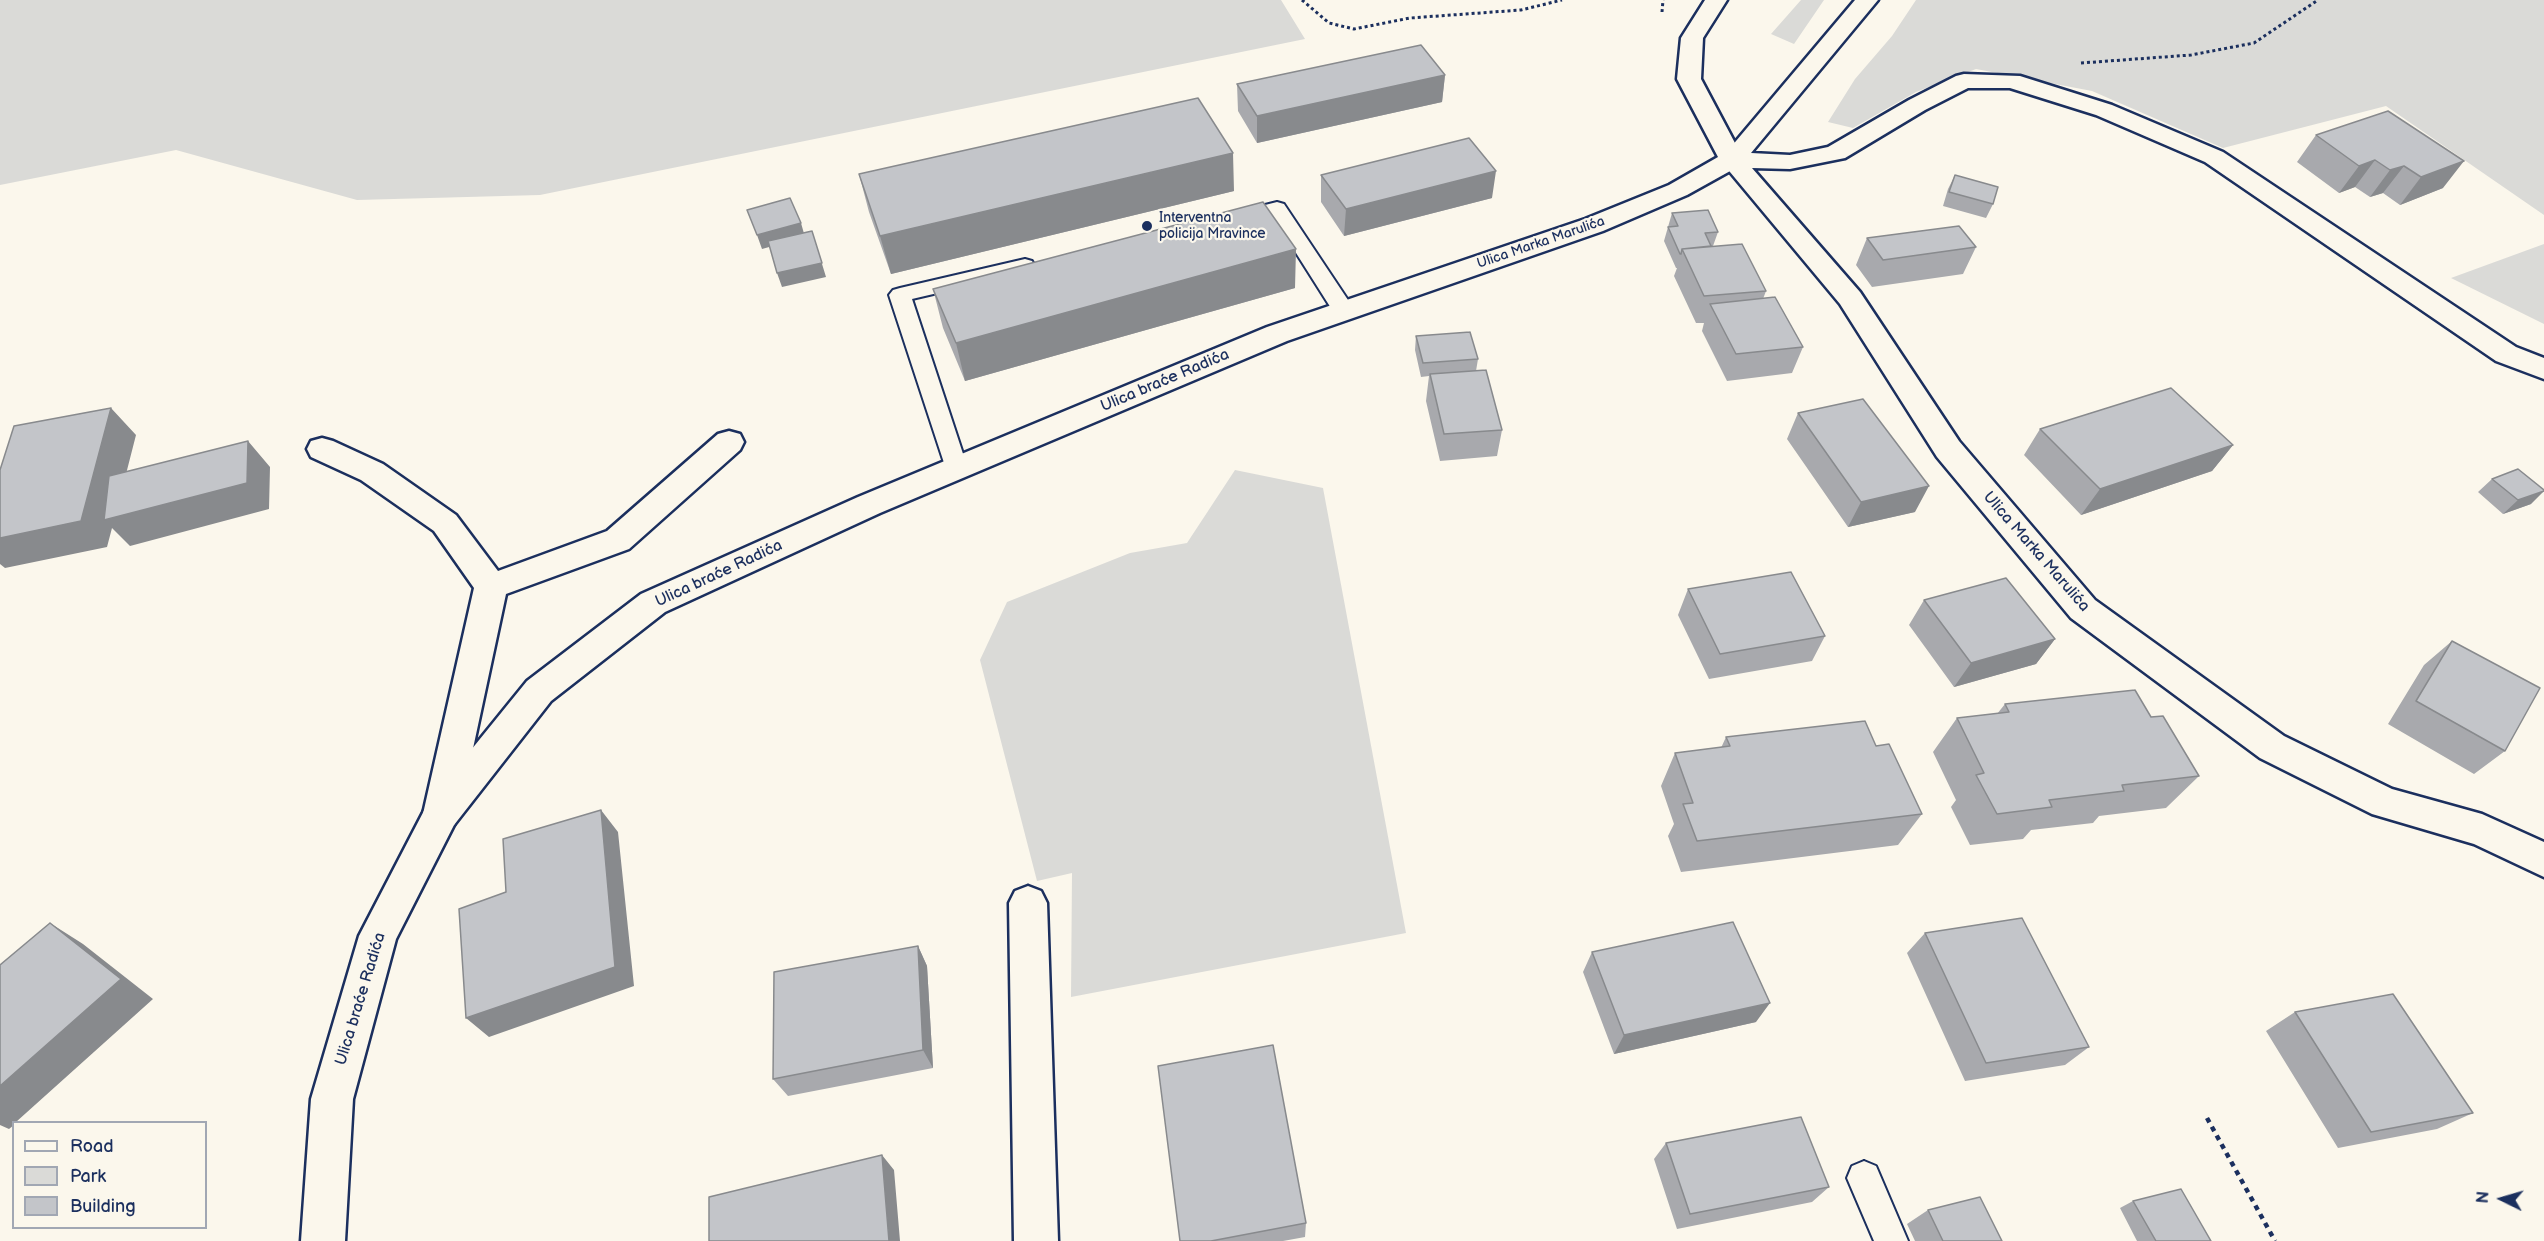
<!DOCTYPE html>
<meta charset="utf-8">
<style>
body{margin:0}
#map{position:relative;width:2544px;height:1241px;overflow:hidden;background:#fbf7ec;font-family:"Balsamiq Sans",sans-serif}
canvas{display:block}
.legend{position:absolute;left:12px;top:1121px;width:195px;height:108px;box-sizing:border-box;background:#fbf7ec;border:2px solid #a1a7b3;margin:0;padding:8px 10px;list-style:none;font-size:18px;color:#1b2f5e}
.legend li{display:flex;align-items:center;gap:12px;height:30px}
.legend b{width:30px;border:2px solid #a1a7b3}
.north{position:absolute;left:2472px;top:1169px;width:60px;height:60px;-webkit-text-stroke:4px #fbf7ec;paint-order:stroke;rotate:275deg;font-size:16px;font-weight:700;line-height:24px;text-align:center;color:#1b2f5e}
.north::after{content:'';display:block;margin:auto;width:21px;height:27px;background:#1b2f5e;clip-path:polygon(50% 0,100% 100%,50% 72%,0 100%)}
</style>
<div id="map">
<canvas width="2544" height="1241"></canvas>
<ul class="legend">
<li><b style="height:8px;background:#fbf7ec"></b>Road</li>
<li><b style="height:16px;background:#dadad7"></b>Park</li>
<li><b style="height:16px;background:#c3c5c9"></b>Building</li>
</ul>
<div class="north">N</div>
</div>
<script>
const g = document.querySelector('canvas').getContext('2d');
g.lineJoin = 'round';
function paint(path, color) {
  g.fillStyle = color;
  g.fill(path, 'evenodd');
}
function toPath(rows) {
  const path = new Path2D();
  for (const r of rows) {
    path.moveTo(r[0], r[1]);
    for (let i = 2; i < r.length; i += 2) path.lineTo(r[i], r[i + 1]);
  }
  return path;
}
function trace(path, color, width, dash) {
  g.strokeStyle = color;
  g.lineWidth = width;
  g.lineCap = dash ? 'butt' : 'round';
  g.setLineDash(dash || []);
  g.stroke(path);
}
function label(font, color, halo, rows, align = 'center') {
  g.font = font + ' "Balsamiq Sans",sans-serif';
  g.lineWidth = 4.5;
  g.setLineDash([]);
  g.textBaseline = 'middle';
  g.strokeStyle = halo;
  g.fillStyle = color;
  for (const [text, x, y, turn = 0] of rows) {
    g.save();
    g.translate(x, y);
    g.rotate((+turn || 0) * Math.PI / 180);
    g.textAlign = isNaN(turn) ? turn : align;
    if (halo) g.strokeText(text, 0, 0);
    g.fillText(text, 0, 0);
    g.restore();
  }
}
const green = toPath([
 [0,0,1281,0,1305,39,540,195,357,200,176,150,0,185],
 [1801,0,1824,0,1794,44,1771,34],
 [1916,0,2544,0,2544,215,2386,106,2223,148,2092,91,1976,69,1916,92,1853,128,1828,122,1855,79,1892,36],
 [2544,244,2544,324,2451,278],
 [1235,470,1323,488,1406,933,1071,997,1072,873,1037,881,980,660,1007,602,1130,553,1187,543]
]);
const pathFar1 = toPath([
 [1302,0,1329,23,1354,29,1410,18,1521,10,1562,0],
 [1662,12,1663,0],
 [2081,63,2191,55,2254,43,2318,0]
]);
const path = toPath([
 [2207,1118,2275,1241]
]);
const lane = toPath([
 [1277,202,1284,204,1352,306,1355,311,1352,316,1344,318,1336,316,1272,215,1236,224,1229,222,1226,218,1229,214,1277,202],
 [1025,259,1032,261,1035,266,1032,271,912,299,968,469,964,475,956,478,948,475,889,295,893,290,900,288,1025,259],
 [1864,1161,1876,1166,1908,1241,1874,1241,1847,1178,1852,1166,1864,1161]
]);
const street = toPath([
 [1855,0,1878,0,1751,153,1790,155,1828,147,1909,100,1956,76,1964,74,2020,76,2112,105,2223,152,2516,347,2544,358,2544,379,2496,361,2205,162,2096,115,2010,88,1968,88,1925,110,1845,158,1790,169,1752,168,1860,292,1959,441,2095,600,2284,736,2392,789,2482,814,2544,842,2544,877,2474,844,2372,814,2260,758,2071,618,1937,457,1840,304,1720,160,1855,0],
 [729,431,740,434,744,442,740,450,629,549,506,594,459,814,454,825,441,830,428,825,423,814,474,588,434,531,361,480,311,457,307,449,311,441,322,438,333,441,383,464,456,515,498,571,607,531,718,434,729,431],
 [1028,886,1041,891,1047,903,1058,1241,1014,1241,1009,903,1015,891,1028,886]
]);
const secondary = toPath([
 [1705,0,1727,0,1703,38,1701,79,1744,160,1741,165,1687,195,1603,231,1287,341,880,513,665,612,551,701,454,825,396,939,353,1099,345,1241,301,1241,311,1099,359,936,428,803,527,681,641,594,858,497,1267,327,1585,219,1669,185,1718,157,1677,79,1681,38,1705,0]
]);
const wall = toPath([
 [1445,75,1442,102,1257,143,1238,111,1237,84],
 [2388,111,2443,188,2400,205,2383,193,2370,197,2355,187,2339,193,2297,162,2316,135],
 [859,174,1234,191,891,274,869,212],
 [1321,175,1492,198,1344,236,1321,202],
 [1955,175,1993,204,1986,218,1943,206,1948,189],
 [1672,213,1718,232,1713,246,1766,291,1763,299,1803,347,1792,373,1727,381,1702,331,1704,323,1696,323,1674,276,1677,268,1676,268,1664,241],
 [1867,238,1976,247,1963,274,1872,287,1856,265],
 [1295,288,965,381,943,328,933,289],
 [1416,336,1478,359,1476,371,1502,430,1497,456,1440,461,1426,401,1429,376,1421,377,1415,350],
 [1798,413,1915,512,1848,527,1787,439],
 [2040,429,2233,445,2212,471,2081,515,2024,455],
 [2492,479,2531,504,2503,514,2478,492],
 [1688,589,1825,636,1812,661,1709,679,1678,615],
 [1924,600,2055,639,2036,664,1954,687,1909,625],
 [2452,641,2505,751,2474,774,2388,724,2424,665],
 [2005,704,2151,717,2199,776,2166,808,2099,816,2093,823,2031,830,2023,839,1970,845,1951,807,1956,800,1933,752,1957,718,1997,714],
 [1726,737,1876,746,1922,814,1898,845,1681,872,1668,836,1674,824,1661,786,1675,753,1721,748],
 [1925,933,2089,1047,2065,1065,1965,1081,1907,953],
 [918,946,927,966,933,1068,788,1096,773,1079],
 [1592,952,1756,1022,1614,1054,1583,972],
 [2295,1012,2473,1113,2437,1129,2338,1148,2266,1031],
 [1666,1143,1829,1187,1812,1202,1677,1229,1654,1159],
 [2133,1201,2211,1241,2137,1241,2120,1208],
 [1928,1210,2002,1241,1915,1241,1907,1224],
 [1306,1223,1305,1237,1283,1241,1180,1241]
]);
const shadedWall = toPath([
 [1445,75,1442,102,1257,143,1257,116],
 [1233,153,1234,191,891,274,880,236],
 [2375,160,2355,187,2339,193,2359,166],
 [2464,161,2443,188,2400,205,2421,177],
 [2404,166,2383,193,2370,197,2390,170],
 [1496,171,1492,198,1344,236,1346,209],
 [801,223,805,237,762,249,757,235],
 [812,231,826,277,782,287,777,273],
 [1296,249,1295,288,965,381,956,343],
 [111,408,136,435,115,517,248,441,270,467,269,509,130,546,112,528,107,547,5,568,0,564,0,538],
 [2233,445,2212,471,2081,515,2100,489],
 [1929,486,1915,512,1848,527,1861,502],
 [2544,491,2531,504,2503,514,2518,500],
 [2055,639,2036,664,1954,687,1971,663],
 [601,810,618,832,634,986,489,1037,466,1018],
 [50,923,83,944,153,999,16,1122,14,1122,14,1125,9,1129,0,1125,0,1086],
 [918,946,927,966,933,1068,923,1050],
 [1770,1003,1756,1022,1614,1054,1624,1035],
 [882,1155,894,1170,900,1241,889,1241]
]);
const building = toPath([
 [1421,45,1445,75,1257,116,1237,84,1421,45],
 [1198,98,1233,153,880,236,859,174,1198,98],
 [2388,111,2464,161,2421,177,2404,166,2390,170,2375,160,2359,166,2316,135,2388,111],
 [1469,138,1496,171,1346,209,1321,175,1469,138],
 [1955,175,1998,187,1993,204,1949,192,1955,175],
 [790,198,801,223,757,235,747,210,790,198],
 [1263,202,1296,249,956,343,933,289,1263,202],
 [1708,210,1718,232,1705,233,1711,246,1682,249,1681,254,1680,254,1668,227,1678,226,1672,213,1708,210],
 [1959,226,1976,247,1883,260,1867,238,1959,226],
 [812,231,822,263,777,273,768,241,812,231],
 [1742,244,1766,291,1704,296,1682,249,1742,244],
 [1775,297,1803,347,1736,354,1710,304,1775,297],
 [1470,332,1478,359,1423,363,1416,336,1470,332],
 [1486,370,1502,430,1444,434,1430,374,1486,370],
 [2171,388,2233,445,2100,489,2040,429,2171,388],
 [1863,399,1929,486,1861,502,1798,413,1863,399],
 [111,408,81,521,0,538,0,470,14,426,111,408],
 [248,441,247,483,104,520,109,476,248,441],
 [2518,469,2544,490,2544,491,2518,500,2492,479,2518,469],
 [1791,572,1825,636,1720,654,1688,589,1791,572],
 [2006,578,2055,639,1971,663,1924,600,2006,578],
 [2452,641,2540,688,2505,751,2416,701,2452,641],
 [2135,690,2151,717,2163,716,2199,776,2122,785,2124,791,2049,800,2052,807,1997,814,1976,775,1984,773,1957,718,2009,712,2005,704,2135,690],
 [1865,721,1876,746,1889,744,1922,814,1697,841,1683,804,1693,803,1675,753,1730,746,1726,737,1865,721],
 [601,810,615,967,466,1018,459,909,506,892,503,839,601,810],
 [2022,918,2089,1047,1986,1063,1925,933,2022,918],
 [1733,922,1770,1003,1624,1035,1592,952,1733,922],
 [50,923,121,979,0,1086,0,965,50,923],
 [918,946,923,1050,773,1079,774,972,918,946],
 [2393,994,2473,1113,2371,1132,2295,1012,2393,994],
 [1273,1045,1306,1223,1211,1241,1180,1241,1158,1066,1273,1045],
 [1801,1117,1829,1187,1690,1214,1666,1143,1801,1117],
 [882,1155,889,1241,709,1241,709,1197,882,1155],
 [2181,1189,2211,1241,2156,1241,2133,1201,2181,1189],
 [1980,1197,2002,1241,1943,1241,1928,1210,1980,1197]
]);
const markers = [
 [1147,226,6,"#1b2f5e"]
];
const farPoinames = [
 ["Interventna",1159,218],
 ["policija Mravince",1159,234]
];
const farStreetnames = [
 ["Ulica Marka Marulića",1541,243,-19]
];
const streetNames = [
 ["Ulica braće Radića",1165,381,-23],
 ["Ulica Marka Marulića",2036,552,49],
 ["Ulica braće Radića",719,574,-25],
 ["Ulica braće Radića",361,999,-73]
];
paint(green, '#dadad7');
trace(lane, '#1b2f5e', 4);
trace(street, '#1b2f5e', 5);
trace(secondary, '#1b2f5e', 5);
trace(pathFar1, '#1b2f5e', 3, [3, 3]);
trace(path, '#1b2f5e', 4.5, [5, 5]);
paint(lane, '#fbf7ec');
paint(street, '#fbf7ec');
paint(secondary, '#fbf7ec');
paint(wall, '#a8a9ad');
paint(shadedWall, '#888a8d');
paint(building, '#c3c5c9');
trace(building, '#888a8d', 1.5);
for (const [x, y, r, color] of markers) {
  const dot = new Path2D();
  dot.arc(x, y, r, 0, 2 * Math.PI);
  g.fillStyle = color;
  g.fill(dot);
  trace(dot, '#fbf7ec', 2);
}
label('14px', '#1b2f5e', '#fbf7ec', farPoinames, 'left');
label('14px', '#1b2f5e', '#fbf7ec', farStreetnames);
label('16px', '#1b2f5e', '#fbf7ec', streetNames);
</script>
